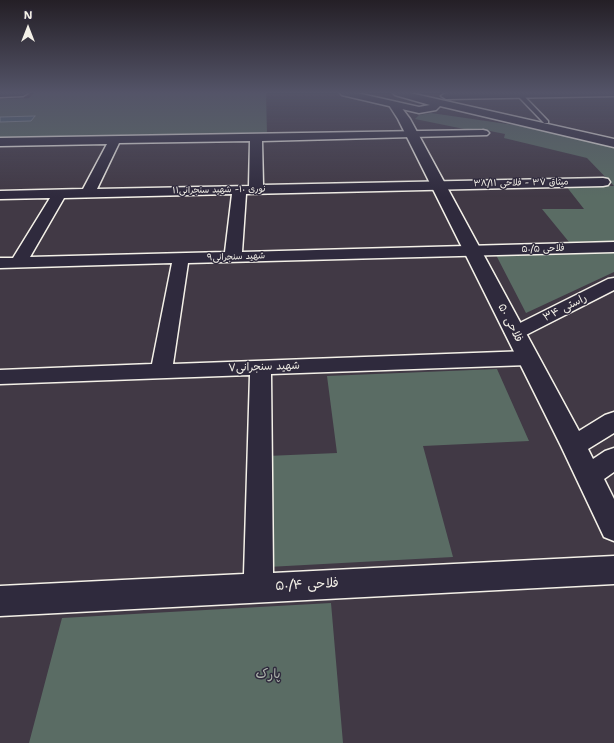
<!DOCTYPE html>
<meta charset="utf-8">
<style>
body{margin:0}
#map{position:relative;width:614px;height:743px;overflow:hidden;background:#413945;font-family:"Shantell Sans",sans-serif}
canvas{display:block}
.north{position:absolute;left:8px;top:8px;width:40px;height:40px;-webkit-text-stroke:3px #2f2a3d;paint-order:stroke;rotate:0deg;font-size:11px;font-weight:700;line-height:16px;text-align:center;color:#f4f1e8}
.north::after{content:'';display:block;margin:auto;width:14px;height:18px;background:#f4f1e8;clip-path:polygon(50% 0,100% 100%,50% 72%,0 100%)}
</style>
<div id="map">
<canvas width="614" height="743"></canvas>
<div class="north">N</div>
</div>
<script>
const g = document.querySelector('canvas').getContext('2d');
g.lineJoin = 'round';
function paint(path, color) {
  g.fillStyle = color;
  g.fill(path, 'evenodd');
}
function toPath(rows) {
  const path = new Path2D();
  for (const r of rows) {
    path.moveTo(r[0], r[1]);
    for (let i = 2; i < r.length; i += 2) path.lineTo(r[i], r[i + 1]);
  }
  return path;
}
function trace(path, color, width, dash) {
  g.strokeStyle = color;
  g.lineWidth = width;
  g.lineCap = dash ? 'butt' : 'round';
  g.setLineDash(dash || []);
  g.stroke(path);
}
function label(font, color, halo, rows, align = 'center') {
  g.font = font + ' "Shantell Sans","Playpen Sans Arabic",sans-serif';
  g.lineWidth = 3;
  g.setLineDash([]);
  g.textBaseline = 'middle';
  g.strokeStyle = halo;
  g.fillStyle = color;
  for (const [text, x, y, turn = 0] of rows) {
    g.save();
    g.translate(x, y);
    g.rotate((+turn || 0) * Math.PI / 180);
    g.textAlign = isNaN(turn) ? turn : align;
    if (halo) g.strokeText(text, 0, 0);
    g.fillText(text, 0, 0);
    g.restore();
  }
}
const green = toPath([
 [34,93,266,93,267,134,0,139,0,99,29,98],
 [431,113,521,126,614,147,614,186,587,158,504,138,505,134,480,129,469,130,415,119,419,115],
 [566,186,614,186,614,241,569,242,542,209,584,209],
 [614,252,614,272,526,313,496,255],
 [497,369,529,441,423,446,453,557,268,567,267,456,337,453,327,376],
 [331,603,343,743,29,743,62,618]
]);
const water = toPath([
 [35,116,31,121,0,122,0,117,35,116]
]);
const lane = toPath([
 [518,94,522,94,548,121,548,123,544,123,518,96,518,94]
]);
const street = toPath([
 [0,93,28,93,23,96,0,97,0,93],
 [340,93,357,93,419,107,430,105,395,95,393,93,410,93,614,139,614,147,440,106,436,110,419,113,342,95,340,93],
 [454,93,614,93,614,96,446,99,441,96,446,93,454,93],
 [483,130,487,131,489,133,487,135,262,141,263,185,603,178,608,179,610,182,608,185,603,186,246,194,242,252,614,242,614,252,188,263,173,364,528,351,535,353,538,358,535,363,528,365,271,374,273,573,614,556,614,584,0,616,0,586,244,574,250,375,0,384,0,370,152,364,172,263,0,268,0,258,13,258,50,198,0,199,0,191,83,189,107,144,0,146,0,138,483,130],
 [250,141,249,186,97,189,119,143,250,141],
 [232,194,225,252,30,257,64,198,232,194],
 [614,278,614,290,522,337,515,339,508,337,505,333,508,329,608,279,614,278]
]);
const secondary = toPath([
 [394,102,398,103,410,119,579,431,605,415,614,412,614,433,588,449,593,459,605,451,614,448,614,472,604,479,614,499,614,541,604,537,561,446,398,119,389,105,394,102]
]);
const farStreetnames = [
 ["میثاق ۳۷ - فلاحی ۳۸/۱۱",521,183,-1],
 ["نوری ۱۰- شهید سنجرانی۱۱",219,190,-1],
 ["فلاحی ۵۰/۵",543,249,-2],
 ["شهید سنجرانی۹",236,257,-2]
];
const streetNames = [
 ["راستی ۳۴",565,308,-27],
 ["فلاحی ۵۰",510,323,63],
 ["شهید سنجرانی۷",264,367,-2]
];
const nearStreetnames = [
 ["فلاحی ۵۰/۴",307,585,-3]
];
const nearParknames = [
 ["پارک",268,675]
];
paint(green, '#5a6c64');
paint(water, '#4d6774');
trace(water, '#909ea2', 1);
trace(lane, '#f4f1e8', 3);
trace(street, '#f4f1e8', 3);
trace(secondary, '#f4f1e8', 3);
paint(lane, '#2f2a3d');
paint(street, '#2f2a3d');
paint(secondary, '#2f2a3d');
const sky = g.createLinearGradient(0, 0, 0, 197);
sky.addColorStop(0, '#241f26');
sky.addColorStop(0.47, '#545468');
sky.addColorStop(1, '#54546800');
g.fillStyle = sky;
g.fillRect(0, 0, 614, 197);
label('9px', '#f4f1e8', '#2f2a3d', farStreetnames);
label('11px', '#f4f1e8', '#2f2a3d', streetNames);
label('13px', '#f4f1e8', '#2f2a3d', nearStreetnames);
label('13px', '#afb5ad', '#2f2a3d', nearParknames);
</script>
